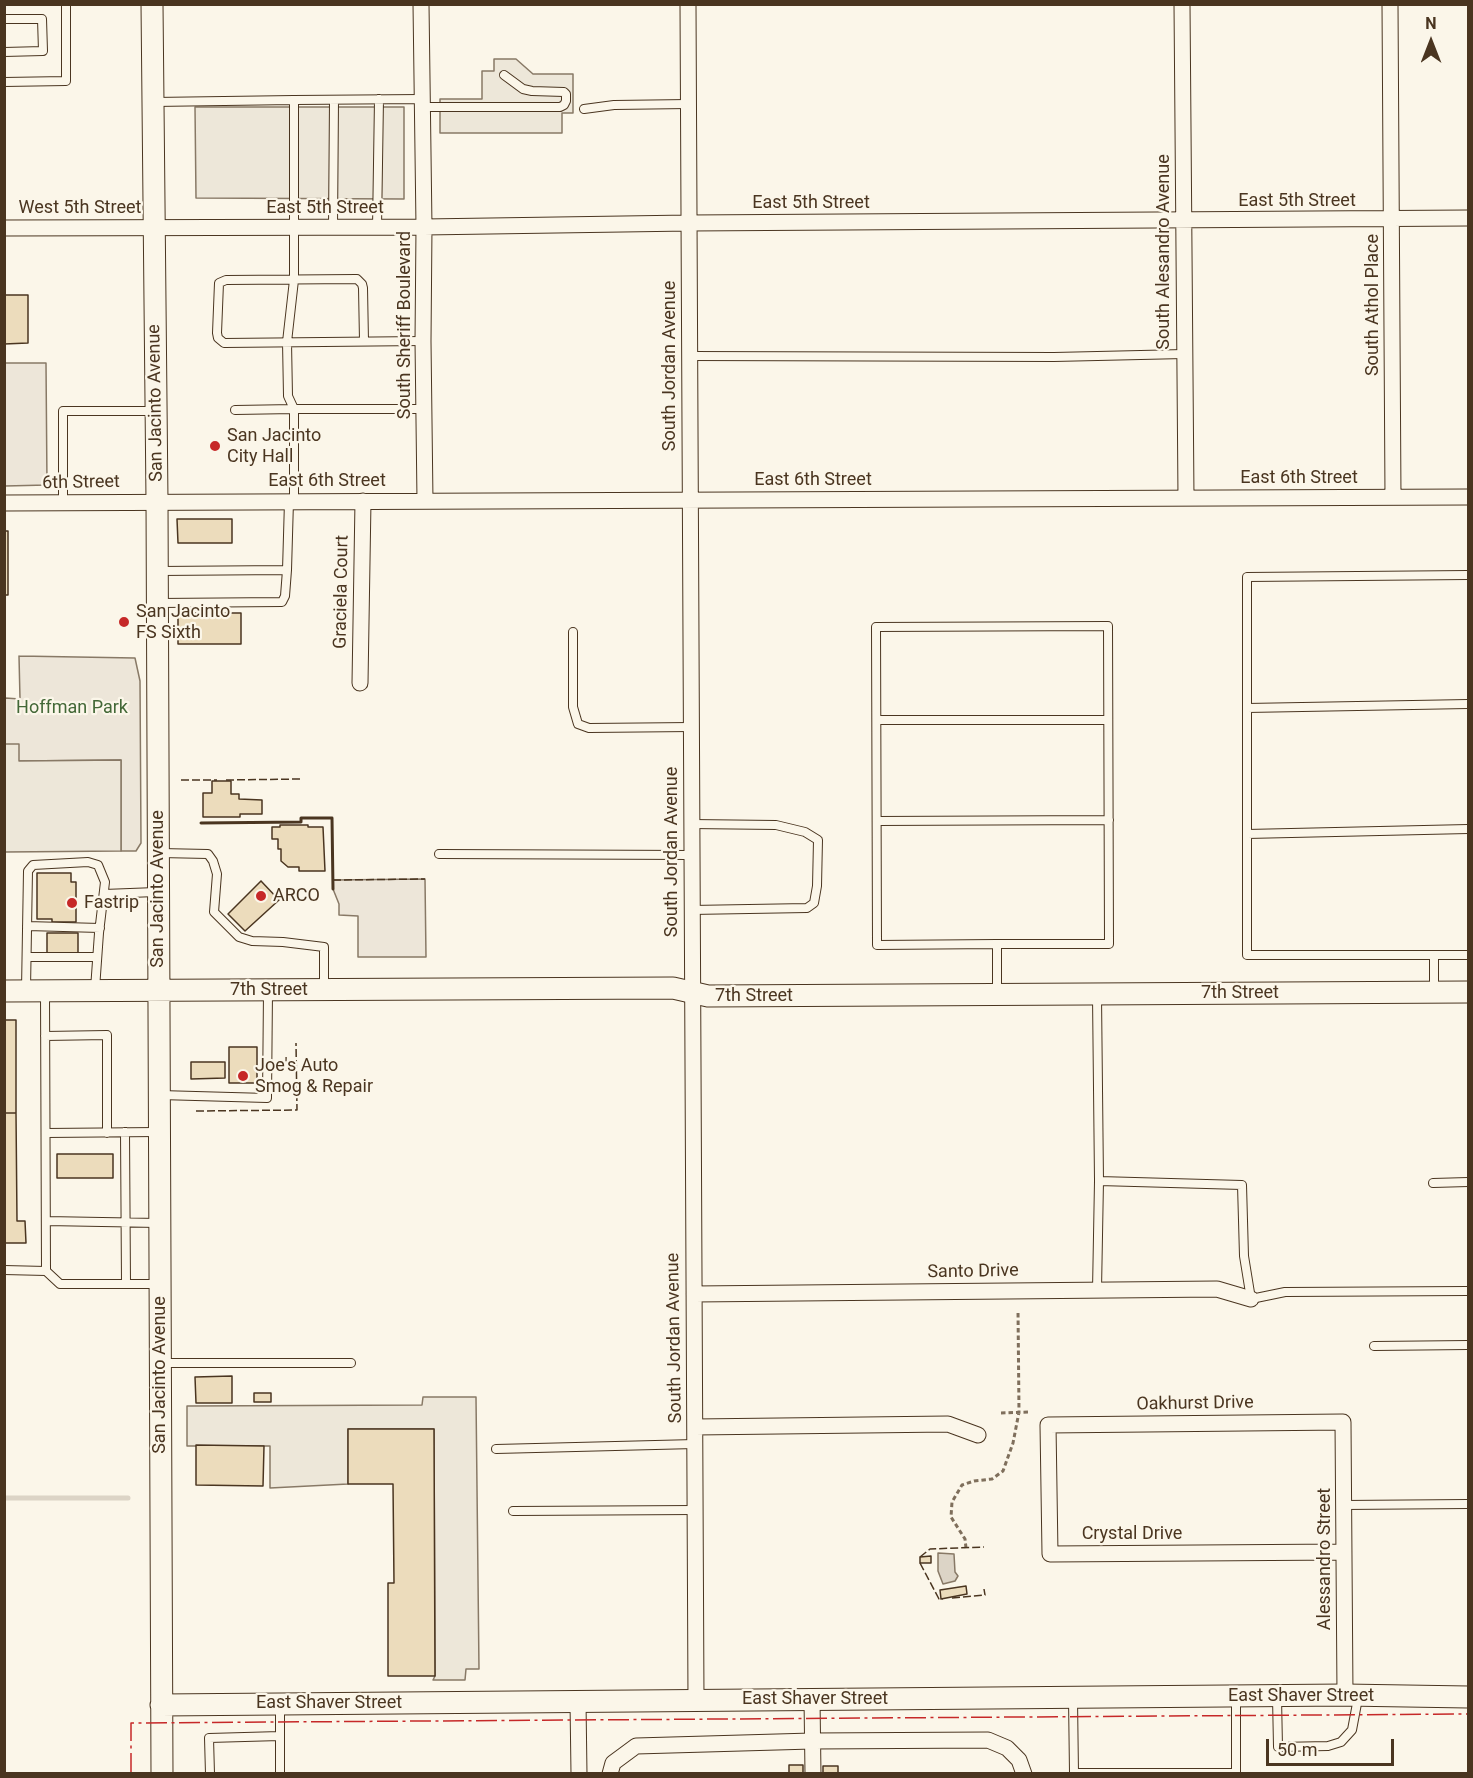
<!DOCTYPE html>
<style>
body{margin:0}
#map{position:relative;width:1473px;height:1778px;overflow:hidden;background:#fbf6e9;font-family:Roboto,sans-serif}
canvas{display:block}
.frame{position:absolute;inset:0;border:6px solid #4a3520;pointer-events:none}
.north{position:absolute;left:1401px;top:12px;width:60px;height:60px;-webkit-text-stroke:4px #fbf6e9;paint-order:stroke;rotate:0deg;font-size:16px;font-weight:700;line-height:24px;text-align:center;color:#4a3520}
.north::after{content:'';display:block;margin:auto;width:21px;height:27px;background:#4a3520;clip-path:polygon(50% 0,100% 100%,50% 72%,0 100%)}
.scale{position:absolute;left:1266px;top:1739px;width:128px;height:27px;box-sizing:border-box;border:3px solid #4a3520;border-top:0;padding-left:8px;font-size:18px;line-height:21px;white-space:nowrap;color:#4a3520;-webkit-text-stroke:4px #fbf6e9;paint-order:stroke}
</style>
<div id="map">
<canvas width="1473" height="1778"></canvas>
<div class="frame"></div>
<div class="north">N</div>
<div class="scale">50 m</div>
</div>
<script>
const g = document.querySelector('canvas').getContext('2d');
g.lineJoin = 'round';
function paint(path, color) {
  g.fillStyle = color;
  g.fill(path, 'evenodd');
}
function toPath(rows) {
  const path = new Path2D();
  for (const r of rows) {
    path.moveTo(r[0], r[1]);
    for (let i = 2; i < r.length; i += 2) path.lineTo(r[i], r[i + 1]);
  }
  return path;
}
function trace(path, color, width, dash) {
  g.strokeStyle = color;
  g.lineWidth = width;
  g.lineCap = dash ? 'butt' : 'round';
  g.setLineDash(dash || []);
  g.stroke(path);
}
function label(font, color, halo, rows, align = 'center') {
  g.font = font + ' Roboto,sans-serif';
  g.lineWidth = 4.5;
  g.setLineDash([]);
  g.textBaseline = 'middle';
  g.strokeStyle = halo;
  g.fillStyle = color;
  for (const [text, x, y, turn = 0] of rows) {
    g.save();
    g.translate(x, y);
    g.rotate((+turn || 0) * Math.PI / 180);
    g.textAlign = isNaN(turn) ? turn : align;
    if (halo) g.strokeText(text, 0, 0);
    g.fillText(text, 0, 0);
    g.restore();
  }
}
const green = toPath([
 [5,363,46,363,47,485,5,486,5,363],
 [19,656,135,658,140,681,141,843,136,851,121,851,121,760,19,761,5,744,5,698,20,699,19,656],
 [425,879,426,957,358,957,358,916,339,915,339,904,333,889,333,880,425,879]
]);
const parking = toPath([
 [494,59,516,59,533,74,573,74,573,113,562,113,562,133,440,133,440,99,482,99,482,71,494,71,494,59],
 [195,107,404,107,404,199,196,198,195,107],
 [4,744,19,744,19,761,121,760,121,851,5,852,4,744],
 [423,1397,476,1397,479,1669,466,1669,465,1680,433,1680,435,1676,434,1429,348,1429,348,1484,270,1488,270,1446,187,1446,187,1406,422,1405,423,1397]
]);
const water = toPath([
 [938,1553,954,1554,955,1572,958,1576,955,1581,943,1584,938,1571,938,1553]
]);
const stream = toPath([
 [4,1498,128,1498]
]);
const building = toPath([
 [4,295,28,295,28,343,4,344,4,295],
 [177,519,232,519,232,543,178,543,177,519],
 [4,531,8,531,8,595,4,595,4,531],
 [178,613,241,613,241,644,178,644,178,613],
 [212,781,231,781,231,794,239,794,239,799,262,800,262,814,240,814,240,817,203,817,203,793,212,793,212,781],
 [280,825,308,825,308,827,323,827,325,871,299,871,299,867,288,867,281,861,281,849,278,849,278,839,272,839,272,827,280,827,280,825],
 [37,873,71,873,71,882,76,882,76,922,52,922,52,919,37,919,37,873],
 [261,881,279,900,245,931,228,914,261,881],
 [47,933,78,933,78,954,47,953,47,933],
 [4,1020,16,1020,16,1113,4,1113,4,1020],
 [229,1047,257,1047,257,1083,229,1083,229,1047],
 [191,1062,225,1062,225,1078,191,1079,191,1062],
 [4,1113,16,1113,17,1221,25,1221,26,1243,4,1243,4,1113],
 [57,1154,113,1154,113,1178,57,1178,57,1154],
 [232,1376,232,1403,196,1403,195,1377,232,1376],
 [254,1393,271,1393,271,1402,254,1402,254,1393],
 [348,1429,434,1429,435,1676,388,1676,388,1583,394,1583,393,1484,348,1484,348,1429],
 [196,1445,264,1446,263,1486,196,1485,196,1445],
 [931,1556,931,1563,920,1563,920,1557,931,1556],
 [966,1586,967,1594,941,1599,940,1590,966,1586],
 [789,1765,803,1765,803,1774,789,1774,789,1765],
 [823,1766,838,1766,838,1774,823,1774,823,1766]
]);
const path = toPath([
 [1001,1413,1030,1412],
 [966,1548,965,1539,951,1517,952,1502,962,1485,974,1481,992,1479,1003,1471,1013,1443,1019,1412,1018,1310]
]);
const lane = toPath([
 [4,19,42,19,43,51,4,52],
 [4,82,66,81,66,4],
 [154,102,294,100],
 [422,107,560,107,564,105,566,101,566,94,564,92,532,91,523,89,504,75],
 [584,109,614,105,688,104],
 [333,228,334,100],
 [377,228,379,99],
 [364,341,363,288,362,284,357,279,226,280,219,283,217,333,218,338,224,343,423,341],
 [690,356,1054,357,1184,354],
 [235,410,294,409,288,396,287,342,294,280,294,100,422,99],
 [294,501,294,409,425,409],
 [63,502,63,411,155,411],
 [159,571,287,570],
 [1468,575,1247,577,1247,955,1468,955],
 [159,603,282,602,285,596,287,570,289,501],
 [573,632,573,707,578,724,589,728,691,727],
 [1247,708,1468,704],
 [877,720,1108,720],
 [877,821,1109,820],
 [691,824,776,825,805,832,818,840,817,886,814,903,807,908,691,910],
 [1247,834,1468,829],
 [160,853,208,854,213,861,217,874,214,912,239,937,252,941,283,942,324,947,324,988],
 [439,854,691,855],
 [104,894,156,892],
 [27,926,100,928],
 [997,944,877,945,876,627,1108,626,1109,944,997,944,997,993],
 [1434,956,1434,991],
 [27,957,97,957],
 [26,989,28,871,33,865,88,862,98,865,105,882,99,933,95,989],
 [45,993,46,1271],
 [1097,996,1099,1181],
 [45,1036,107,1035,107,1133],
 [160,1095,267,1098,268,992],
 [125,1132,126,1284],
 [46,1133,157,1132],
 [1433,1183,1468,1182],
 [46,1221,158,1223],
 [4,1270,46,1271,60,1284,159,1284],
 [1097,1290,1099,1181,1242,1185,1244,1256,1251,1299,1285,1292,1468,1291],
 [1374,1346,1468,1345],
 [161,1363,351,1363],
 [496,1449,695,1444],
 [1344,1505,1468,1504],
 [513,1511,695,1510],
 [1277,1697,1278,1747,1328,1746,1341,1742,1352,1730,1358,1698],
 [1073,1699,1074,1773,1236,1773,1236,1697],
 [210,1774,209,1738,280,1736],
 [280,1774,280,1705]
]);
const street = toPath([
 [421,4,424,227,423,341,425,501],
 [688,4,696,1700],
 [1182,4,1186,498],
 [1390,4,1393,497],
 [4,228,424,227,689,223,1468,218],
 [4,503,1468,497],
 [360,683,363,501],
 [694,1294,1217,1289,1251,1299],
 [695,1427,948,1424,978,1435],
 [1344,1552,1050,1554,1048,1425,1343,1422,1345,1695],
 [812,1699,813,1774],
 [578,1702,579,1774],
 [610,1774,613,1763,636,1746,812,1741,988,1740,1007,1748,1019,1760,1024,1774]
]);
const secondary = toPath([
 [152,4,157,501,162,1774],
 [4,991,673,988,708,996,1468,992],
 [161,1705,1345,1695,1468,1697]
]);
const fence = toPath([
 [181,780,217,780],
 [226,780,301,779],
 [333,880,425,879],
 [196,1111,297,1110,296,1043],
 [920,1557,930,1549,984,1547],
 [920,1563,939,1599,943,1599],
 [952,1598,985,1595,984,1589]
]);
const wall = toPath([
 [201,823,301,822,301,818,332,818,333,889]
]);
const power = toPath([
 [131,1774,131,1723,1468,1714]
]);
const markers = [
 [215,446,6,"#c62828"],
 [124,622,6,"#c62828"],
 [261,896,6,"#c62828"],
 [72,903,6,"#c62828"],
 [243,1076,6,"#c62828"]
];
const streetNames = [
 ["East 5th Street",1297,201],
 ["East 5th Street",811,203],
 ["West 5th Street",80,208],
 ["East 5th Street",325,208],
 ["South Alesandro Avenue",1164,252,-90],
 ["South Athol Place",1373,305,-90],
 ["South Sheriff Boulevard",405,325,-90],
 ["South Jordan Avenue",670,366,-90],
 ["San Jacinto Avenue",156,403,-91],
 ["East 6th Street",1299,478],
 ["East 6th Street",813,480],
 ["East 6th Street",327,481],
 ["6th Street",81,483,-1],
 ["Graciela Court",342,592,-89],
 ["South Jordan Avenue",672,852,-90],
 ["San Jacinto Avenue",158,889,-90],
 ["7th Street",269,990],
 ["7th Street",1240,993],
 ["7th Street",754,996],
 ["Santo Drive",973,1272,-1],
 ["South Jordan Avenue",675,1338,-91],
 ["San Jacinto Avenue",160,1375,-90],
 ["Oakhurst Drive",1195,1404,-1],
 ["Crystal Drive",1132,1534],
 ["Alessandro Street",1325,1559,-90],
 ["East Shaver Street",1301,1696],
 ["East Shaver Street",815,1699],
 ["East Shaver Street",329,1703]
];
const poiNames = [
 ["San Jacinto",227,436],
 ["City Hall",227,457],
 ["San Jacinto",136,612],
 ["FS Sixth",136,633],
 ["ARCO",273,896],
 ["Fastrip",84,903],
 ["Joe's Auto",255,1066],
 ["Smog & Repair",255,1087]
];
const parkNames = [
 ["Hoffman Park",72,708]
];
paint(green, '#ede6d9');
trace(green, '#887966', 1.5);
paint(parking, '#ede7d9');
trace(parking, '#887966', 1.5);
paint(water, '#dcd4c6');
trace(water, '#887966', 1.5);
trace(stream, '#dcd4c6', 5);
paint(building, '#ecdcbc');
trace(building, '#4a3520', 1.5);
trace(lane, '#4a3520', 10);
trace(street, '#4a3520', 17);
trace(secondary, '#4a3520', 23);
trace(path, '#7f6f5c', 3, [4.5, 3]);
trace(lane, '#fbf6e9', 8);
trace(street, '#fbf6e9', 15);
trace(secondary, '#fbf6e9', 21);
trace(fence, '#4a3520', 1.5, [8, 3]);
trace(wall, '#4a3520', 3);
trace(power, '#c62828', 1.5, [21, 4.5, 3, 4.5]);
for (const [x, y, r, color] of markers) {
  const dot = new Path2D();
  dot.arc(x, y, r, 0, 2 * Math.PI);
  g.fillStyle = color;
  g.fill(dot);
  trace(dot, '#fbf6e9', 2);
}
label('18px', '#4a3520', '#fbf6e9', streetNames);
label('18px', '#4a3520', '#fbf6e9', poiNames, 'left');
label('18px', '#436837', '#fbf6e9', parkNames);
</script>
